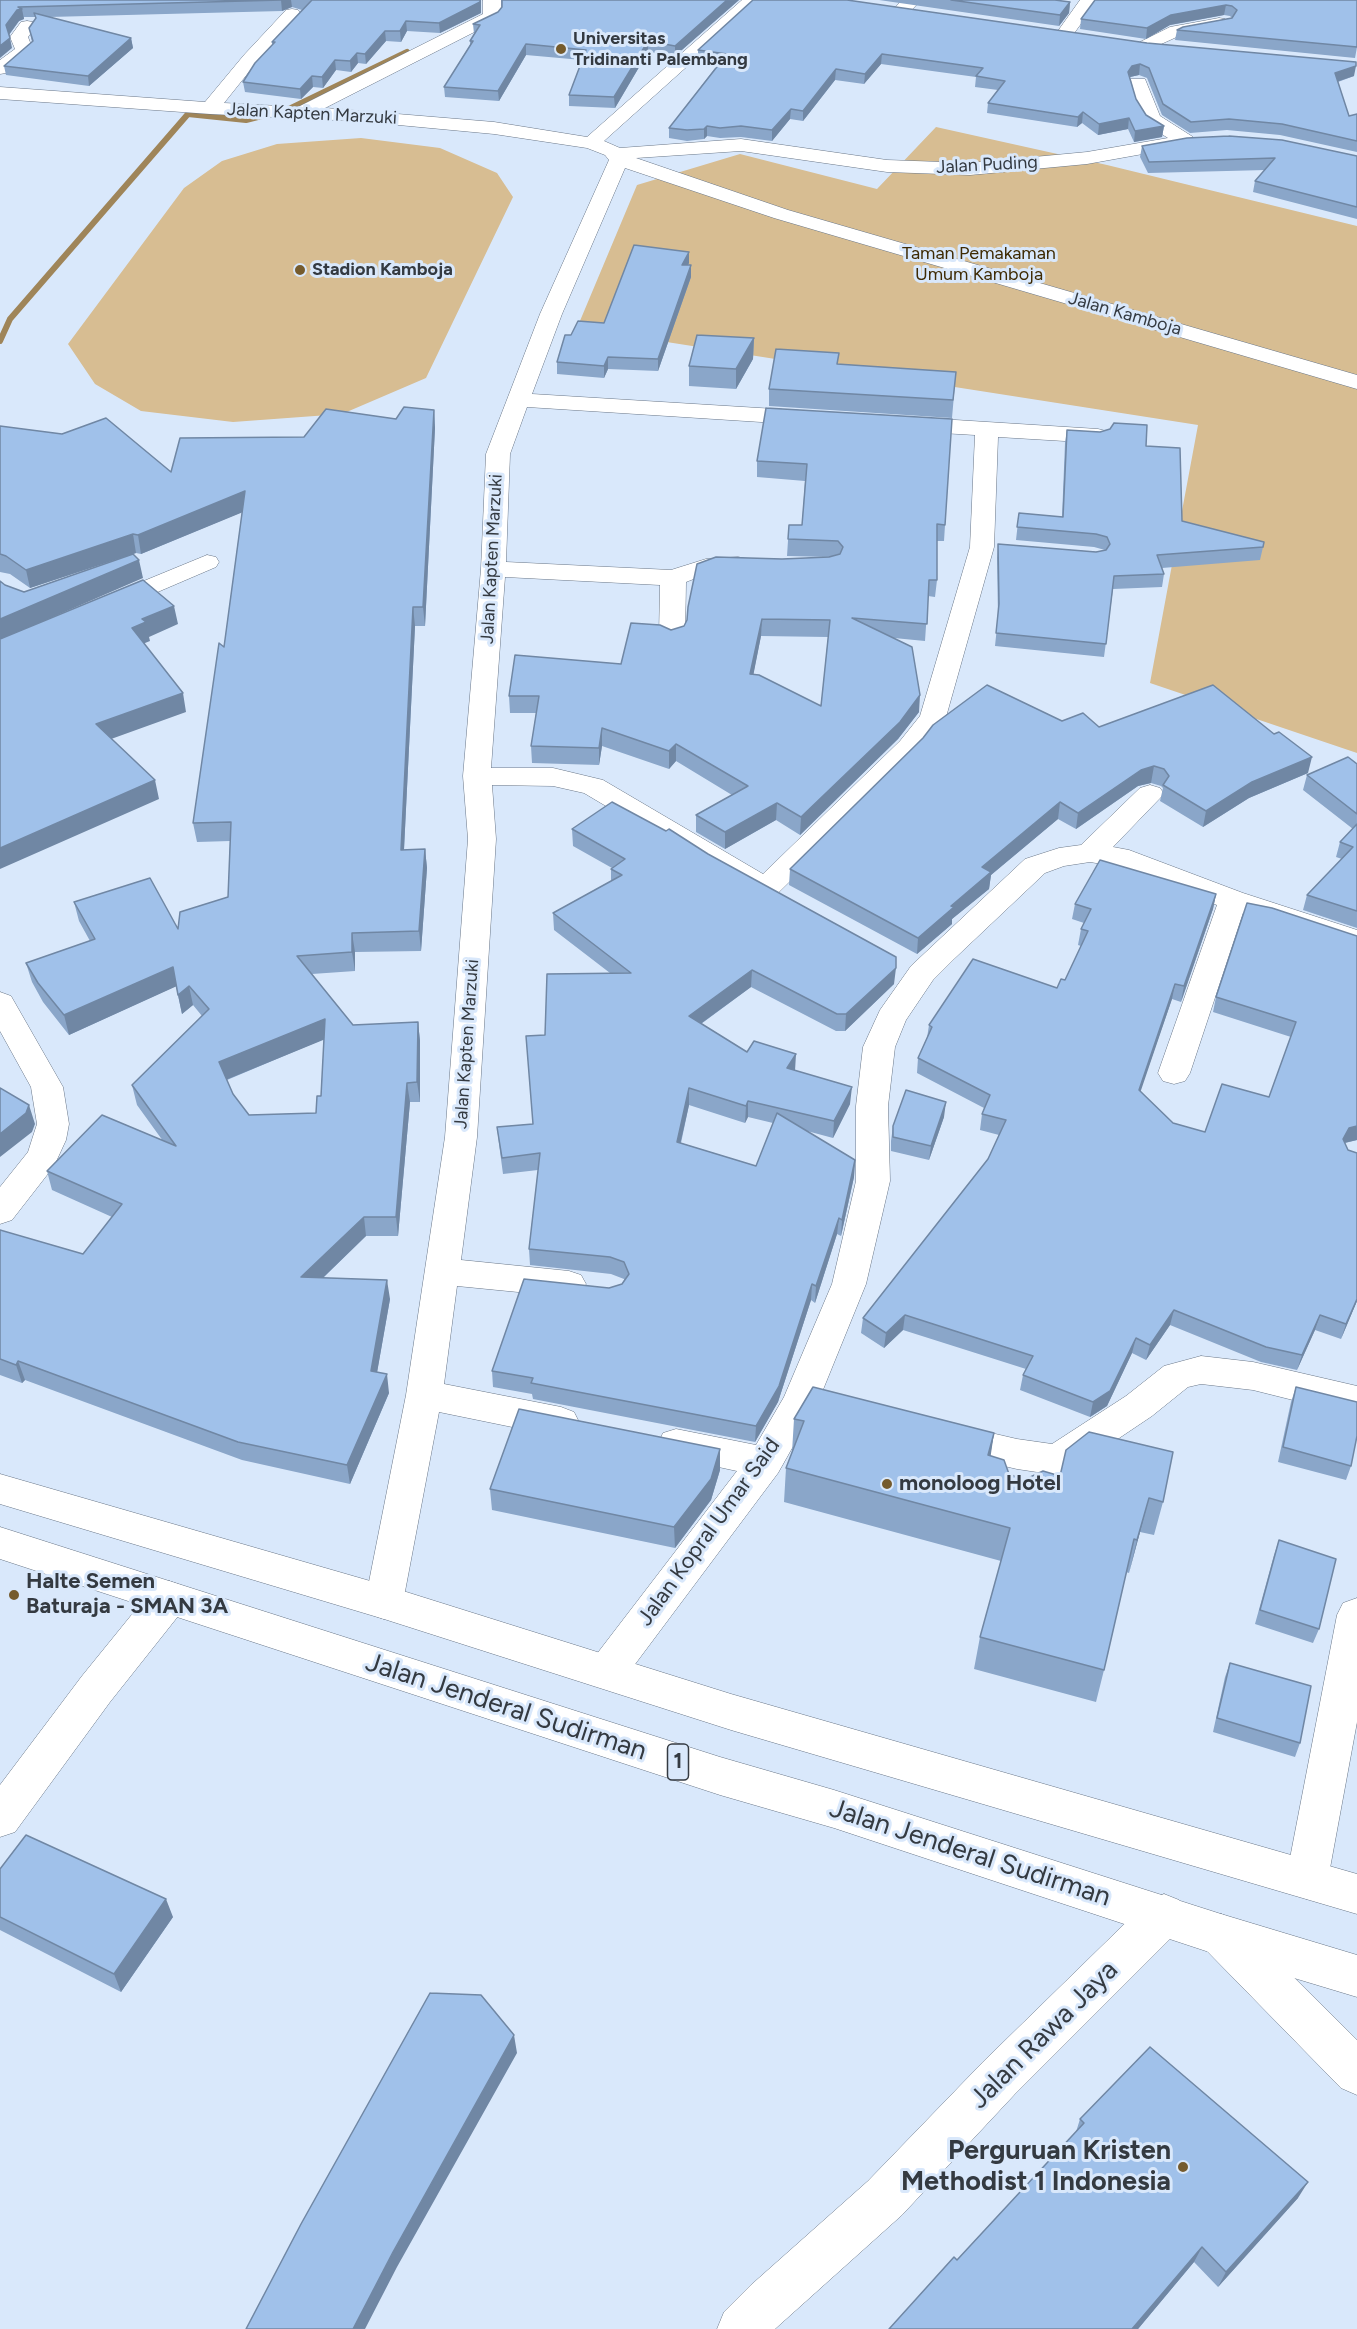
<!DOCTYPE html>
<style>
body{margin:0}
canvas{display:block;background:#d9e8fb}
</style>
<canvas width="1357" height="2329"></canvas>
<script>
const g = document.querySelector('canvas').getContext('2d');
g.lineJoin = 'round';
function paint(path, color) {
  g.fillStyle = color;
  g.fill(path, 'evenodd');
}
function toPath(rows) {
  const path = new Path2D();
  for (const r of rows) {
    path.moveTo(r[0], r[1]);
    for (let i = 2; i < r.length; i += 2) path.lineTo(r[i], r[i + 1]);
  }
  return path;
}
function trace(path, color, width, dash) {
  g.strokeStyle = color;
  g.lineWidth = width;
  g.lineCap = dash ? 'butt' : 'round';
  g.setLineDash(dash || []);
  g.stroke(path);
}
function label(font, color, halo, rows, align = 'center') {
  g.font = font + ' Figtree,sans-serif';
  g.lineWidth = 6;
  g.setLineDash([]);
  g.textBaseline = 'middle';
  g.strokeStyle = halo;
  g.fillStyle = color;
  for (const [text, x, y, turn = 0] of rows) {
    g.save();
    g.translate(x, y);
    g.rotate((+turn || 0) * Math.PI / 180);
    g.textAlign = isNaN(turn) ? turn : align;
    if (halo) g.strokeText(text, 0, 0);
    g.fillText(text, 0, 0);
    g.restore();
  }
}
const green = toPath([
 [936,127,1107,165,1357,226,1357,753,1150,683,1198,425,577,328,637,185,740,154,877,189],
 [361,138,440,148,497,173,513,197,426,378,342,414,233,422,141,411,95,384,68,344,184,188,222,161,277,144]
]);
const stream = toPath([
 [0,341,10,319,188,114,246,120,289,109,407,52]
]);
const street = toPath([
 [483,0,501,0,501,16,498,20,325,108,494,122,587,137,742,0,761,0,604,141,620,148,741,139,887,160,970,163,1087,152,1168,138,1146,124,1137,109,1129,83,1131,79,1145,79,1160,116,1193,137,1196,141,1193,145,1087,164,970,175,887,172,741,151,636,158,788,210,1357,375,1357,389,774,218,625,168,562,314,532,394,808,411,816,413,819,418,816,423,808,425,527,407,510,454,506,562,671,570,706,559,738,557,747,559,750,564,747,569,709,573,686,582,685,637,681,642,672,645,663,642,659,637,660,585,505,577,491,768,553,768,603,780,763,874,900,741,920,716,970,547,975,435,908,431,900,429,896,424,900,419,908,417,1098,429,1106,431,1110,436,1106,441,1098,443,998,437,994,547,946,717,920,753,776,895,766,897,756,895,753,890,744,888,584,793,553,786,492,785,496,839,477,1137,461,1260,569,1271,581,1275,586,1284,581,1293,569,1297,457,1286,444,1384,561,1407,574,1412,579,1422,574,1432,561,1437,439,1412,403,1602,398,1614,384,1619,370,1614,365,1602,406,1395,445,1137,468,839,463,776,481,569,486,454,540,314,609,160,605,155,587,148,494,134,356,121,210,114,0,99,0,87,205,102,244,55,286,10,292,9,298,10,301,14,298,18,256,63,224,103,298,107,483,14,483,0],
 [902,0,921,0,907,15,895,15,892,11,902,0],
 [1080,0,1098,0,1070,39,1058,39,1055,35,1080,0],
 [1219,18,1225,19,1228,23,1225,27,1181,35,1146,51,1140,50,1137,46,1140,42,1170,27,1219,18],
 [27,21,33,22,36,26,28,37,33,50,6,73,0,74,0,60,15,49,10,37,21,22,27,21],
 [207,555,216,557,219,562,216,567,118,609,109,612,100,609,96,604,100,599,207,555],
 [1150,785,1160,788,1164,794,1113,847,1129,850,1243,893,1357,930,1357,950,1243,913,1190,1073,1185,1081,1174,1084,1163,1081,1158,1073,1217,905,1114,866,1090,862,1064,866,1045,873,954,959,933,980,906,1020,895,1047,888,1106,890,1181,866,1284,818,1402,778,1473,621,1683,607,1689,593,1683,587,1671,593,1659,737,1471,663,1455,658,1444,663,1433,676,1429,756,1445,784,1397,832,1284,856,1181,856,1106,863,1047,880,1010,911,966,1025,859,1059,848,1081,845,1140,788,1150,785],
 [0,992,11,996,63,1087,69,1124,66,1140,54,1166,12,1220,0,1224,0,1187,28,1152,37,1124,31,1087,0,1031,0,992],
 [1201,1356,1253,1362,1357,1386,1357,1416,1253,1390,1201,1384,1188,1387,1152,1416,1070,1471,1057,1475,1017,1469,948,1453,935,1449,930,1438,935,1427,948,1423,1017,1439,1052,1444,1126,1396,1164,1366,1201,1356],
 [169,1581,183,1586,188,1598,183,1610,110,1702,15,1832,0,1837,0,1785,82,1676,155,1586,169,1581],
 [1357,1598,1357,1722,1328,1879,1322,1893,1307,1899,1292,1893,1286,1879,1337,1615,1343,1603,1357,1598],
 [1164,1894,1179,1900,1186,1915,1179,1930,1015,2094,902,2215,775,2329,717,2329,724,2312,751,2285,868,2181,983,2062,1149,1900,1164,1894],
 [1221,1914,1236,1920,1357,2040,1357,2095,1341,2088,1206,1950,1199,1935,1206,1920,1221,1914]
]);
const highway = toPath([
 [0,1474,384,1585,731,1694,1357,1874,1357,1914,731,1730,384,1619,0,1504,0,1474],
 [0,1527,720,1757,834,1790,1221,1914,1357,1955,1357,1997,1221,1956,834,1828,720,1795,0,1559,0,1527]
]);
const wall = toPath([
 [0,0,481,0,481,13,440,33,407,31,401,42,386,41,366,64,358,63,351,72,336,70,323,88,313,87,301,99,245,92,243,82,272,45,272,42,302,10,292,7,282,11,49,17,131,38,133,48,89,86,6,75,4,66,32,42,29,28,35,19,35,17,24,17,24,19,19,21,9,35,12,48],
 [739,0,675,56,648,52,615,108,569,106,569,95,582,60,526,55,499,101,445,97,444,87,470,45,470,41,474,34,473,24,498,12,502,7],
 [753,0,1354,76,1338,82,1349,116,1357,114,1357,152,1280,135,1227,130,1190,133,1162,115,1147,78,1139,75,1130,77,1136,99,1146,115,1164,126,1162,137,1134,142,1128,129,1098,135,1082,123,1077,127,987,113,988,103,998,90,975,87,976,77,881,64,864,84,835,80,803,121,790,119,772,141,741,137,720,138,707,136,704,139,687,141,669,138,669,128,719,63,698,60,698,50],
 [879,0,1055,0,1070,2,1069,13,1059,26],
 [1095,0,1357,0,1357,47,1355,58,1175,40,1177,30,1232,18,1230,16,1224,15,1170,25,1146,39,1080,29,1081,19],
 [1142,146,1357,156,1357,219,1253,192,1255,181,1266,170,1148,173,1140,157],
 [689,252,689,263,688,265,691,277,658,371,608,369,604,378,557,374,557,362,571,335,604,323],
 [754,338,753,359,736,389,689,386,689,366],
 [838,364,956,372,952,418,769,406,769,389],
 [766,408,945,525,944,541,937,541,937,580,935,597,928,596,925,641,894,638,919,712,898,739,800,835,776,820,725,849,696,832,696,815,732,795,676,761,669,769,602,746,599,765,532,763,531,746,536,713,510,713,509,696,621,664,671,630,684,626,782,559,829,557,787,556,789,525,802,525,805,481,757,477,757,461],
 [761,636,828,637,821,706,753,675],
 [434,410,435,428,425,626,415,626,404,850,425,849,427,868,421,951,355,952,355,971,312,974,353,1025,418,1022,420,1041,420,1102,410,1102,398,1236,366,1236,323,1278,390,1299,377,1372,389,1393,350,1484,242,1460,25,1380,22,1383,0,1375,0,1230,83,1254,112,1217,52,1190,47,1171,163,1141,137,1105,132,1085,202,1016,193,1005,182,1014,176,986,69,1035,43,1002,32,982,26,963,90,941,79,921,74,902,178,929,228,897,230,841,197,842,193,823,224,647,242,512,141,554,136,553,30,588,10,574,0,572,0,426,171,472,304,437,396,419],
 [324,1039,321,1096,316,1113,249,1115,233,1094,227,1080],
 [1067,430,1146,446,1182,521,1263,547,1260,560,1162,568,1164,574,1162,587,1113,589,1104,657,995,646,998,617,997,558,998,544,1096,552,1105,550,1094,547,1016,540,1019,513,1062,517,1065,443],
 [1062,721,1099,727,1308,773,1249,798,1203,827,1160,801,1163,788,1161,786,1151,783,1138,786,1076,829,1058,819,991,875,989,889,952,919,952,924,917,954,789,885,790,869],
 [1357,764,1357,928,1303,910,1307,895,1342,859,1336,857,1340,842,1353,829,1303,790,1307,775],
 [572,829,894,984,845,1031,836,1031,751,987,701,1024,747,1052,795,1071,850,1104,833,1138,807,1131,855,1160,854,1177,841,1236,837,1234,815,1303,811,1300,778,1402,755,1442,533,1399,532,1394,493,1387,492,1371,609,1288,622,1284,624,1280,624,1279,611,1274,530,1265,529,1249,538,1170,503,1174,499,1144,497,1127,533,1124,545,1035,610,973,554,930,553,913,611,881,611,869,612,868,573,846],
 [689,1105,745,1123,748,1117,773,1123,756,1166,681,1143],
 [1216,894,1213,909,1181,1002,1172,999,1140,1091,1173,1123,1205,1132,1269,1097,1291,1037,1213,1012,1216,997,1357,936,1357,1140,1345,1143,1348,1150,1357,1153,1357,1301,1341,1339,1315,1330,1297,1370,1261,1362,1170,1325,1146,1360,1132,1353,1107,1406,1090,1417,1020,1390,1023,1375,1026,1369,903,1330,884,1348,861,1333,863,1318,988,1159,999,1135,980,1130,982,1114,984,1108,917,1073,918,1058,927,1038,929,1025,1057,988,1065,980,1081,946,1078,945,1081,929,1084,923,1072,919,1075,904],
 [944,1117,929,1160,891,1151,891,1141,893,1126],
 [1296,1387,1351,1466,1346,1480,1278,1462,1291,1402],
 [794,1419,994,1433,990,1456,1009,1474,1024,1480,1060,1476,1163,1502,1154,1535,1140,1532,1129,1573,1126,1572,1104,1670,1096,1702,974,1669,980,1637,1001,1561,784,1502,786,1468,792,1452],
 [720,1470,711,1500,675,1548,492,1510,490,1489],
 [1279,1540,1319,1629,1313,1643,1255,1624,1274,1555],
 [1230,1663,1300,1743,1295,1757,1213,1732,1225,1677],
 [0,1869,173,1917,121,1992,0,1930],
 [1080,2119,1298,2198,1218,2287,1194,2262,1138,2329,889,2329,957,2260,1076,2132]
]);
const shadedWall = toPath([
 [281,0,291,0,292,7,282,11],
 [480,0,481,0,481,13,440,33,439,23],
 [727,0,739,0,675,56,675,46],
 [1070,2,1069,13,1059,26,1060,15],
 [1226,5,1224,15,1170,25,1146,39,1147,28,1171,15],
 [22,9,24,19,19,21,8,36,6,25,17,10],
 [406,21,407,31,401,42,400,31],
 [385,31,386,41,366,64,365,54],
 [10,38,12,48,0,58,0,46],
 [131,38,133,48,89,86,88,76],
 [648,41,648,52,615,108,614,97],
 [526,44,526,55,499,101,498,91],
 [357,53,358,63,351,72,350,61],
 [882,54,881,64,864,84,865,74],
 [335,60,336,70,323,88,322,77],
 [1140,64,1139,75,1130,77,1128,72,1132,66],
 [1356,66,1354,76,1333,83,1335,73],
 [836,69,835,80,803,121,803,111],
 [312,76,313,87,301,99,300,89],
 [791,109,790,119,772,141,772,130],
 [1083,112,1082,123,1077,127,1078,117],
 [1129,118,1128,129,1098,135,1099,124],
 [707,126,707,136,704,139,704,129],
 [1164,126,1162,137,1134,142,1135,131],
 [689,252,689,263,682,276,682,265],
 [691,265,691,277,658,371,658,359],
 [754,338,753,359,736,389,736,369],
 [608,357,608,369,604,378,604,366],
 [434,410,435,428,425,626,423,607],
 [245,491,248,510,141,554,138,535],
 [133,534,136,553,30,588,26,570],
 [139,560,143,578,0,640,0,619],
 [174,606,178,624,149,637,150,641,135,647,132,628,142,619],
 [413,607,415,626,403,869,401,850],
 [762,619,761,636,750,692,750,674],
 [183,693,186,712,100,743,96,724],
 [920,695,919,712,898,739,800,835,801,817],
 [602,728,602,746,599,765,599,748],
 [676,744,676,761,669,769,669,751],
 [1312,757,1308,773,1249,798,1203,827,1206,811,1252,782],
 [1154,766,1151,783,1138,786,1076,829,1078,813,1141,770],
 [155,780,159,799,0,869,0,848],
 [1060,802,1058,819,991,875,989,889,952,919,952,924,917,954,918,938,951,906,982,867],
 [777,803,776,820,725,849,725,832],
 [425,849,427,868,421,951,419,931],
 [1216,894,1213,909,1181,1002,1184,986],
 [352,933,355,952,355,971,352,952],
 [173,967,177,986,69,1035,64,1015],
 [896,968,894,984,845,1031,846,1014],
 [752,970,751,987,688,1033,689,1016],
 [1175,984,1172,999,1136,1105,1139,1090],
 [189,986,193,1005,182,1014,178,995],
 [325,1019,328,1038,223,1081,219,1062],
 [418,1022,420,1041,420,1102,417,1082],
 [796,1054,795,1071,787,1068],
 [407,1083,410,1102,398,1236,396,1217],
 [852,1087,850,1104,833,1138,834,1121],
 [689,1088,689,1105,677,1158,677,1142],
 [748,1101,748,1117,745,1123,746,1106],
 [946,1102,944,1117,929,1160,931,1146],
 [29,1105,35,1124,32,1132,0,1157,0,1134],
 [1357,1126,1357,1140,1344,1143,1343,1139,1349,1128],
 [855,1160,854,1177,841,1236,842,1220],
 [364,1217,366,1236,304,1296,301,1277],
 [839,1218,837,1234,815,1303,816,1286],
 [387,1280,390,1299,374,1390,371,1371],
 [812,1284,811,1300,778,1402,755,1442,756,1426],
 [1357,1299,1357,1301,1341,1339,1346,1324],
 [1174,1310,1170,1325,1146,1360,1150,1345],
 [905,1315,903,1330,884,1348,886,1333],
 [1320,1315,1315,1330,1297,1370,1302,1355],
 [1136,1338,1132,1353,1107,1406,1090,1417,1093,1402],
 [18,1361,25,1380,22,1383,16,1365],
 [387,1374,389,1393,350,1484,347,1465],
 [994,1433,989,1467,988,1455],
 [720,1449,720,1470,711,1500,675,1548,674,1527],
 [1149,1498,1140,1532,1129,1573,1137,1540],
 [166,1899,173,1917,121,1992,114,1974],
 [514,2035,517,2053,397,2267,365,2329,353,2329,393,2252],
 [1308,2182,1298,2198,1218,2287,1226,2272],
 [1202,2247,1194,2262,1138,2329,1132,2329]
]);
const building = toPath([
 [0,0,282,0,18,7,22,9,17,10,6,25,10,38,0,46,0,0],
 [312,0,480,0,480,2,439,23,406,21,400,31,385,31,365,54,357,53,350,61,335,60,322,77,312,76,300,89,243,82,255,63,275,42,272,42,312,0],
 [502,0,727,0,675,46,648,41,614,97,569,95,586,50,526,44,498,91,444,87,473,41,470,41,480,25,473,24,498,12,502,7,502,0],
 [753,0,847,0,1147,43,1356,62,1356,66,1335,73,1349,116,1357,114,1357,141,1282,124,1229,119,1191,122,1163,104,1149,68,1140,64,1132,66,1128,72,1136,99,1146,115,1164,126,1135,131,1129,118,1099,124,1083,112,1078,117,988,103,1005,81,976,76,983,68,882,54,865,74,836,69,803,111,791,109,772,130,741,126,720,128,707,126,704,129,687,130,669,128,727,54,698,50,753,0],
 [951,0,1055,0,1070,2,1060,15,951,0],
 [1095,0,1357,0,1357,47,1177,30,1183,27,1232,18,1237,10,1232,6,1226,5,1171,15,1147,28,1081,19,1095,0],
 [34,13,131,38,88,76,4,66,33,41,29,28,36,18,34,13],
 [1229,136,1282,140,1357,156,1357,207,1255,181,1275,158,1149,162,1142,146,1187,138,1229,136],
 [634,245,689,252,682,265,691,265,658,359,608,357,604,366,557,362,565,335,571,335,578,321,604,323,634,245],
 [697,335,754,338,736,369,689,366,697,335],
 [776,349,839,353,837,364,956,372,953,400,769,389,776,349],
 [404,407,434,410,423,607,413,607,401,850,425,849,419,931,352,933,352,952,297,956,353,1025,418,1022,417,1082,407,1083,396,1217,364,1217,301,1277,387,1280,371,1371,387,1374,347,1465,238,1442,18,1361,16,1365,0,1359,0,1230,83,1254,122,1204,47,1171,102,1115,176,1146,132,1085,209,1009,189,986,178,995,173,967,64,1015,38,983,26,963,95,939,74,902,150,878,178,929,180,912,228,897,231,822,193,823,219,643,224,647,245,491,138,535,133,534,26,570,6,556,0,554,0,426,62,434,106,418,171,472,180,438,304,437,326,409,396,419,404,407],
 [325,1019,321,1096,317,1096,316,1113,249,1115,233,1094,219,1062,325,1019],
 [766,408,952,419,945,525,937,524,937,580,929,580,927,624,852,618,912,647,920,695,900,722,801,817,777,803,725,832,696,815,748,786,676,744,669,751,602,728,599,748,531,746,539,696,509,696,515,655,621,664,631,623,660,625,671,630,684,626,687,620,688,607,697,564,716,557,782,559,829,557,840,554,843,547,838,541,788,539,789,525,802,525,807,464,757,461,766,408],
 [762,619,830,620,821,706,759,675,750,674,762,619],
 [1114,423,1147,425,1146,446,1180,448,1182,521,1264,542,1263,547,1157,555,1164,574,1114,576,1106,644,996,633,999,604,998,544,1096,552,1106,550,1110,544,1107,537,1096,534,1017,527,1019,513,1063,517,1067,430,1100,432,1110,429,1114,423],
 [133,554,139,560,0,619,0,581,5,585,24,592,133,554],
 [143,580,174,606,142,619,146,622,132,628,183,693,96,724,155,780,0,848,0,639,143,580],
 [987,685,1062,721,1083,713,1099,727,1213,685,1274,734,1279,732,1312,757,1252,782,1206,811,1163,785,1169,776,1164,769,1154,766,1141,770,1078,813,1060,802,982,867,991,872,951,906,954,907,918,938,790,869,923,738,933,725,987,685],
 [1348,757,1357,764,1357,814,1307,775,1348,757],
 [612,802,666,831,669,829,708,854,896,957,896,968,846,1014,837,1014,752,970,689,1016,747,1052,754,1041,796,1054,787,1068,852,1087,834,1121,748,1101,746,1106,689,1088,677,1142,756,1166,777,1113,855,1160,842,1220,839,1218,816,1286,812,1284,779,1386,756,1426,531,1383,533,1378,492,1371,524,1279,609,1288,622,1284,629,1274,624,1262,610,1257,529,1249,540,1153,502,1158,497,1127,533,1124,526,1036,545,1035,547,974,631,973,553,913,622,875,611,869,625,859,572,829,612,802],
 [1357,824,1357,911,1307,895,1353,847,1340,842,1357,824],
 [1100,860,1216,894,1184,986,1175,984,1139,1090,1173,1123,1205,1132,1222,1084,1269,1097,1296,1022,1216,997,1247,903,1272,908,1357,936,1357,1126,1349,1128,1343,1139,1348,1150,1357,1153,1357,1299,1346,1324,1320,1315,1302,1355,1266,1347,1174,1310,1150,1345,1136,1338,1110,1391,1093,1402,1023,1375,1033,1356,905,1315,886,1333,863,1318,988,1159,1006,1120,982,1114,990,1095,918,1058,932,1027,929,1025,973,959,1057,988,1061,979,1065,980,1088,931,1081,929,1091,909,1075,904,1100,860],
 [0,1088,29,1105,26,1113,0,1134,0,1088],
 [906,1090,946,1102,931,1146,893,1137,893,1126,906,1090],
 [813,1387,994,1433,988,1455,1004,1460,1009,1474,1024,1480,1043,1471,1060,1476,1066,1450,1089,1432,1173,1452,1163,1502,1149,1498,1137,1540,1134,1539,1104,1670,980,1637,1010,1528,786,1468,804,1421,794,1419,813,1387],
 [1296,1387,1357,1402,1357,1436,1351,1466,1283,1447,1296,1387],
 [519,1409,720,1449,711,1479,674,1527,490,1489,519,1409],
 [1279,1540,1336,1559,1319,1629,1260,1610,1279,1540],
 [1230,1663,1311,1686,1300,1743,1217,1718,1230,1663],
 [26,1835,166,1899,114,1974,0,1917,0,1869,26,1835],
 [430,1993,481,1995,514,2035,393,2252,353,2329,246,2329,301,2224,430,1993],
 [1150,2047,1308,2182,1226,2272,1202,2247,1132,2329,889,2329,954,2257,957,2260,1084,2123,1080,2119,1150,2047]
]);
const markers = [
 [561,49,6,"#755b2d"],
 [300,270,6,"#755b2d"],
 [887,1484,6,"#755b2d"],
 [14,1595,6,"#755b2d"],
 [1183,2167,6,"#755b2d"]
];
const farPoinames = [
 ["Universitas",573,39],
 ["Tridinanti Palembang",573,60],
 ["Stadion Kamboja",312,270]
];
const farStreetnames = [
 ["Jalan Kapten Marzuki",312,114,3],
 ["Jalan Puding",987,165,-3],
 ["Jalan Kamboja",1125,314,16],
 ["Jalan Kapten Marzuki",492,559,-87],
 ["Jalan Kapten Marzuki",467,1044,-86]
];
const farParknames = [
 ["Taman Pemakaman",979,254],
 ["Umum Kamboja",979,275]
];
const shields = [
 [678,1762,21]
];
const shieldNames = [
 ["1",678,1762]
];
const poiNames = [
 ["monoloog Hotel",899,1484],
 ["Halte Semen",26,1582],
 ["Baturaja - SMAN 3A",26,1607]
];
const streetNames = [
 ["Jalan Kopral Umar Said",709,1532,-54]
];
const nearStreetnames = [
 ["Jalan Jenderal Sudirman",506,1707,18],
 ["Jalan Jenderal Sudirman",970,1853,18],
 ["Jalan Rawa Jaya",1044,2035,-45]
];
const nearPoinames = [
 ["Perguruan Kristen",1171,2151],
 ["Methodist 1 Indonesia",1171,2182]
];
paint(green, '#d7bd92');
trace(stream, '#9f8559', 6);
trace(street, '#6a7788', 1);
trace(highway, '#6a7788', 1);
paint(street, '#fff');
paint(highway, '#fff');
paint(wall, '#8aa6c9');
paint(shadedWall, '#7087a4');
paint(building, '#a0c1ea');
trace(building, '#7087a4', 1.5);
for (const [x, y, r, color] of markers) {
  const dot = new Path2D();
  dot.arc(x, y, r, 0, 2 * Math.PI);
  g.fillStyle = color;
  g.fill(dot);
  trace(dot, '#d9e8fb', 2);
}
label('bold 18px', '#343a41', '#d9e8fb', farPoinames, 'left');
label('18px', '#343a41', '#d9e8fb', farStreetnames);
label('18px', '#3e2a03', '#d9e8fb', farParknames);
for (const [x, y, w] of shields) {
  const box = new Path2D();
  box.roundRect(x - w / 2, y - 18, w, 36, 4.5);
  g.fillStyle = '#d9e8fb';
  g.fill(box);
  trace(box, '#343a41', 1.5);
}
label('bold 21px', '#343a41', null, shieldNames);
label('bold 22px', '#343a41', '#d9e8fb', poiNames, 'left');
label('22px', '#343a41', '#d9e8fb', streetNames);
label('27px', '#343a41', '#d9e8fb', nearStreetnames);
label('bold 27px', '#343a41', '#d9e8fb', nearPoinames, 'right');
</script>
